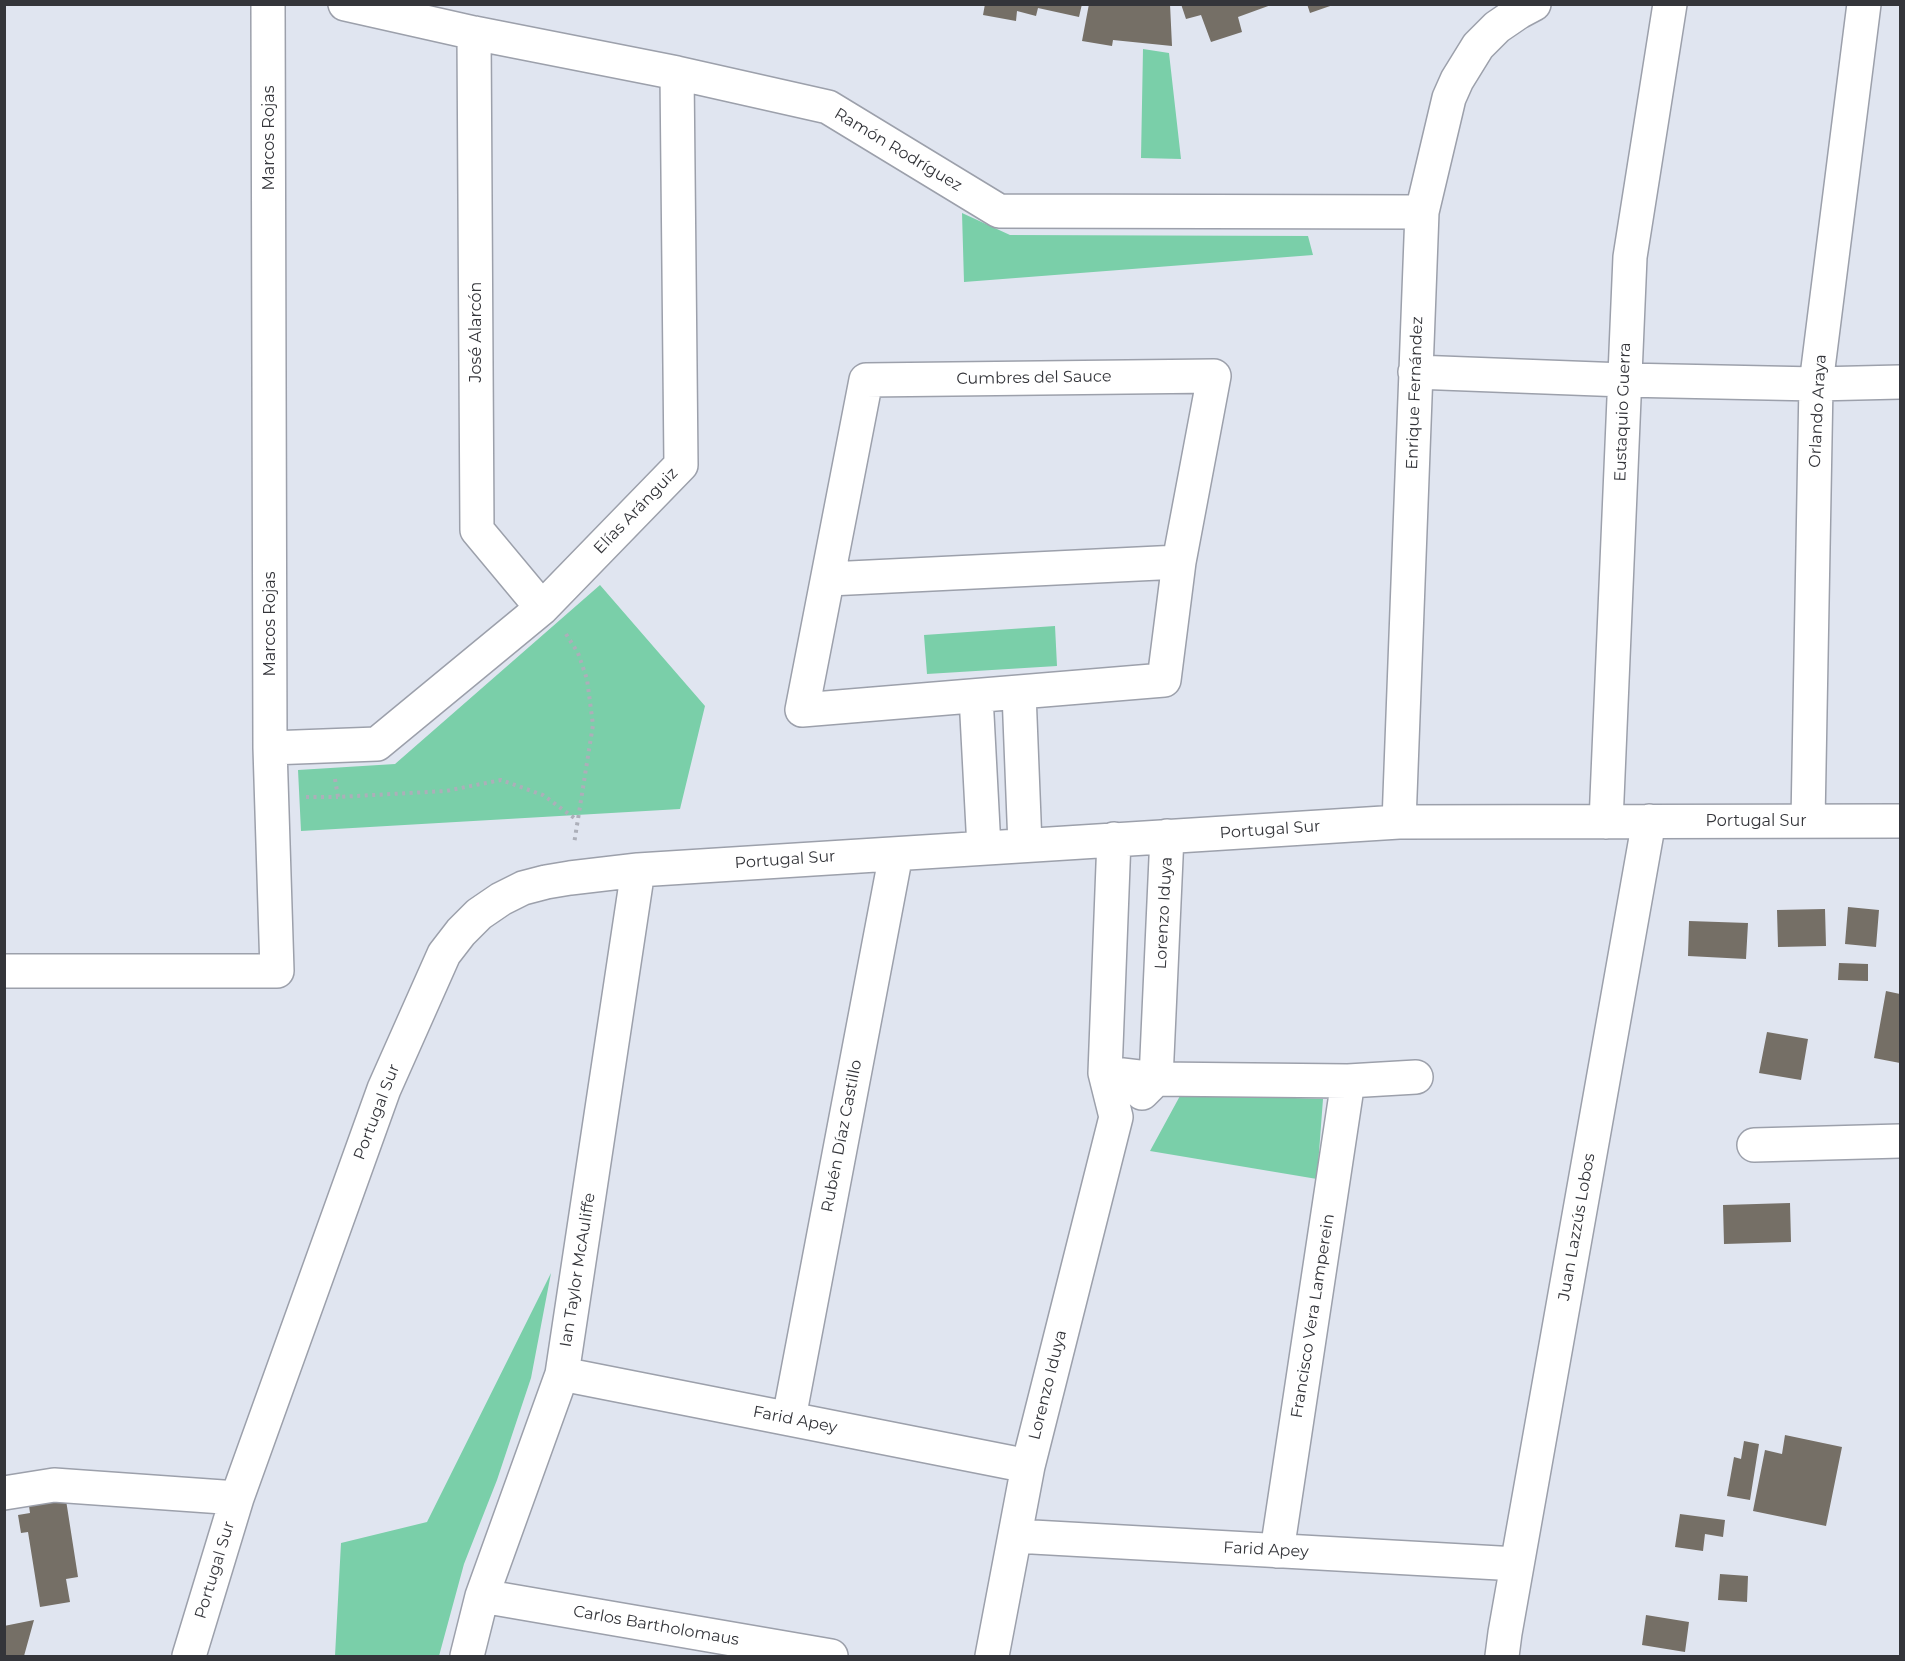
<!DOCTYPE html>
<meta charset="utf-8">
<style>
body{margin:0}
#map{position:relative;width:1905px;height:1661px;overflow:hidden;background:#e0e5f0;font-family:Montserrat,sans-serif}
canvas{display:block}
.frame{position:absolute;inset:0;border:6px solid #34353a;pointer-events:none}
</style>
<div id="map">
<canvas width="1905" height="1661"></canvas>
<div class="frame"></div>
</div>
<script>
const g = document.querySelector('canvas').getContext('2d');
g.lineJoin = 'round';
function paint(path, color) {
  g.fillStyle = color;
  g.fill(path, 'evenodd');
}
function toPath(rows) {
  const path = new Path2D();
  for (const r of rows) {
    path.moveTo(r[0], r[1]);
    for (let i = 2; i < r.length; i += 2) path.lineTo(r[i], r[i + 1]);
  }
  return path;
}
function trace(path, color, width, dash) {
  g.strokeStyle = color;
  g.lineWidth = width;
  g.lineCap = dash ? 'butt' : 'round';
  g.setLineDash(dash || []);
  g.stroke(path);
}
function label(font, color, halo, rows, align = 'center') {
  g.font = font + ' Montserrat,sans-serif';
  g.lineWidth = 6;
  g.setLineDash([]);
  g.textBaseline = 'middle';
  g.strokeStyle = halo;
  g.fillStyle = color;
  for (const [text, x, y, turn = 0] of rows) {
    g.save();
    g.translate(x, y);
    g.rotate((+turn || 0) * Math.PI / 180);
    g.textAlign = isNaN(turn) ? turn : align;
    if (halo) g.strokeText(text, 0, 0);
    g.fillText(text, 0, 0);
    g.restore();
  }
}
const green = toPath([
 [1143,49,1169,53,1181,159,1141,158],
 [962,213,1010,235,1308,236,1313,255,964,282],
 [600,585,705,706,680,809,301,831,298,770,395,764],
 [1055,626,1057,666,927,674,924,635],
 [1181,1094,1323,1099,1317,1179,1150,1151],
 [551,1273,531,1378,497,1480,464,1564,439,1656,335,1656,341,1543,427,1522]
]);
const building = toPath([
 [985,4,1082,4,1079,17,1038,8,1036,16,1017,11,1016,21,983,15],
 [1089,4,1170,4,1172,46,1113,40,1112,46,1082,41],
 [1181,4,1270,4,1271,5,1238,17,1242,32,1211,42,1201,15,1186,19],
 [1307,4,1333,4,1333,5,1310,13],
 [1848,907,1879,910,1876,947,1845,944],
 [1825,909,1826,946,1778,947,1777,910],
 [1689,921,1748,923,1746,959,1688,956],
 [1839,963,1868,964,1868,981,1838,980],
 [1886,991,1900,994,1900,1063,1874,1058],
 [1767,1032,1808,1039,1801,1080,1759,1073],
 [1790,1203,1791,1242,1724,1244,1723,1205],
 [1785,1435,1842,1447,1826,1526,1753,1511,1765,1450,1782,1454],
 [1744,1441,1759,1444,1750,1500,1727,1496,1734,1457,1741,1459],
 [66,1500,78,1577,66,1579,70,1602,40,1607,28,1532,21,1533,18,1515,30,1513,29,1506],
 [1680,1514,1725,1520,1723,1537,1705,1534,1703,1551,1675,1547],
 [1720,1574,1748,1576,1747,1602,1718,1600],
 [1646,1615,1689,1622,1685,1652,1642,1645],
 [34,1620,24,1656,4,1656,4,1626]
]);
const path = toPath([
 [566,634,578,653,587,679,593,725,574,844],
 [335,779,338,797,446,791,501,780,543,795,577,820],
 [306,797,338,797]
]);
const street = toPath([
 [345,4,474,33,677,73,828,107,999,211,1422,212],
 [474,33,477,530,542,608],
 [1415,372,1624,380,1816,384,1900,382],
 [1214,376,1179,562,1164,680,802,710,866,380,1214,376],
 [829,579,1179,562],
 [1019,693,1025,845],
 [976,696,984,848],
 [270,748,377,744,542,608,681,465,677,73],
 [1808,821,1816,384,1864,4],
 [1399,822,1422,212,1449,98,1457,80,1478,46,1497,27,1519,12,1534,4],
 [1606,822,1630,257,1670,4],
 [4,971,277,971,270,748,268,4],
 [1105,1073,1156,1079,1348,1081,1416,1077],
 [1142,1093,1156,1079,1167,836],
 [1754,1145,1900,1141],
 [562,1374,1028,1466],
 [789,1418,896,854],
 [4,1493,54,1485,237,1498],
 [1015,1536,1517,1564],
 [1277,1551,1348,1081],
 [482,1596,831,1656],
 [189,1656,237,1498,384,1089,444,954,461,932,479,914,501,899,523,888,546,882,570,878,638,870,1399,822,1900,821],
 [467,1656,482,1596,562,1374,638,870],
 [992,1656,1028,1466,1116,1117,1105,1073,1114,839],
 [1502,1656,1505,1633,1649,821]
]);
const streetNames = [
 ["Marcos Rojas",269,138,-90],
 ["Ramón Rodríguez",898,150,31],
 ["José Alarcón",476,332,-90],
 ["Cumbres del Sauce",1034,378,-1],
 ["Enrique Fernández",1415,393,-88],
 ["Orlando Araya",1818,411,-87],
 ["Eustaquio Guerra",1623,412,-88],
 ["Elías Aránguiz",636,511,-46],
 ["Marcos Rojas",270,624,-90],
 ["Portugal Sur",1756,821],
 ["Portugal Sur",1270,830,-4],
 ["Portugal Sur",785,860,-4],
 ["Lorenzo Iduya",1164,913,-87],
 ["Portugal Sur",377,1112,-69],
 ["Rubén Díaz Castillo",842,1136,-79],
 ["Juan Lazzús Lobos",1577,1227,-80],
 ["Ian Taylor McAuliffe",578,1270,-81],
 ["Francisco Vera Lamperein",1313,1316,-81],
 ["Lorenzo Iduya",1048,1385,-76],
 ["Farid Apey",795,1420,11],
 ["Farid Apey",1266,1550,3],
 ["Portugal Sur",215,1570,-73],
 ["Carlos Bartholomaus",656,1626,10]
];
paint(green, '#7acfa9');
paint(building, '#756f66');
trace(street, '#9ca0ab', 36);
trace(path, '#acafb9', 4, [3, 4.5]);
trace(street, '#fff', 33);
label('16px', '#34353a', '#fff', streetNames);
</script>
